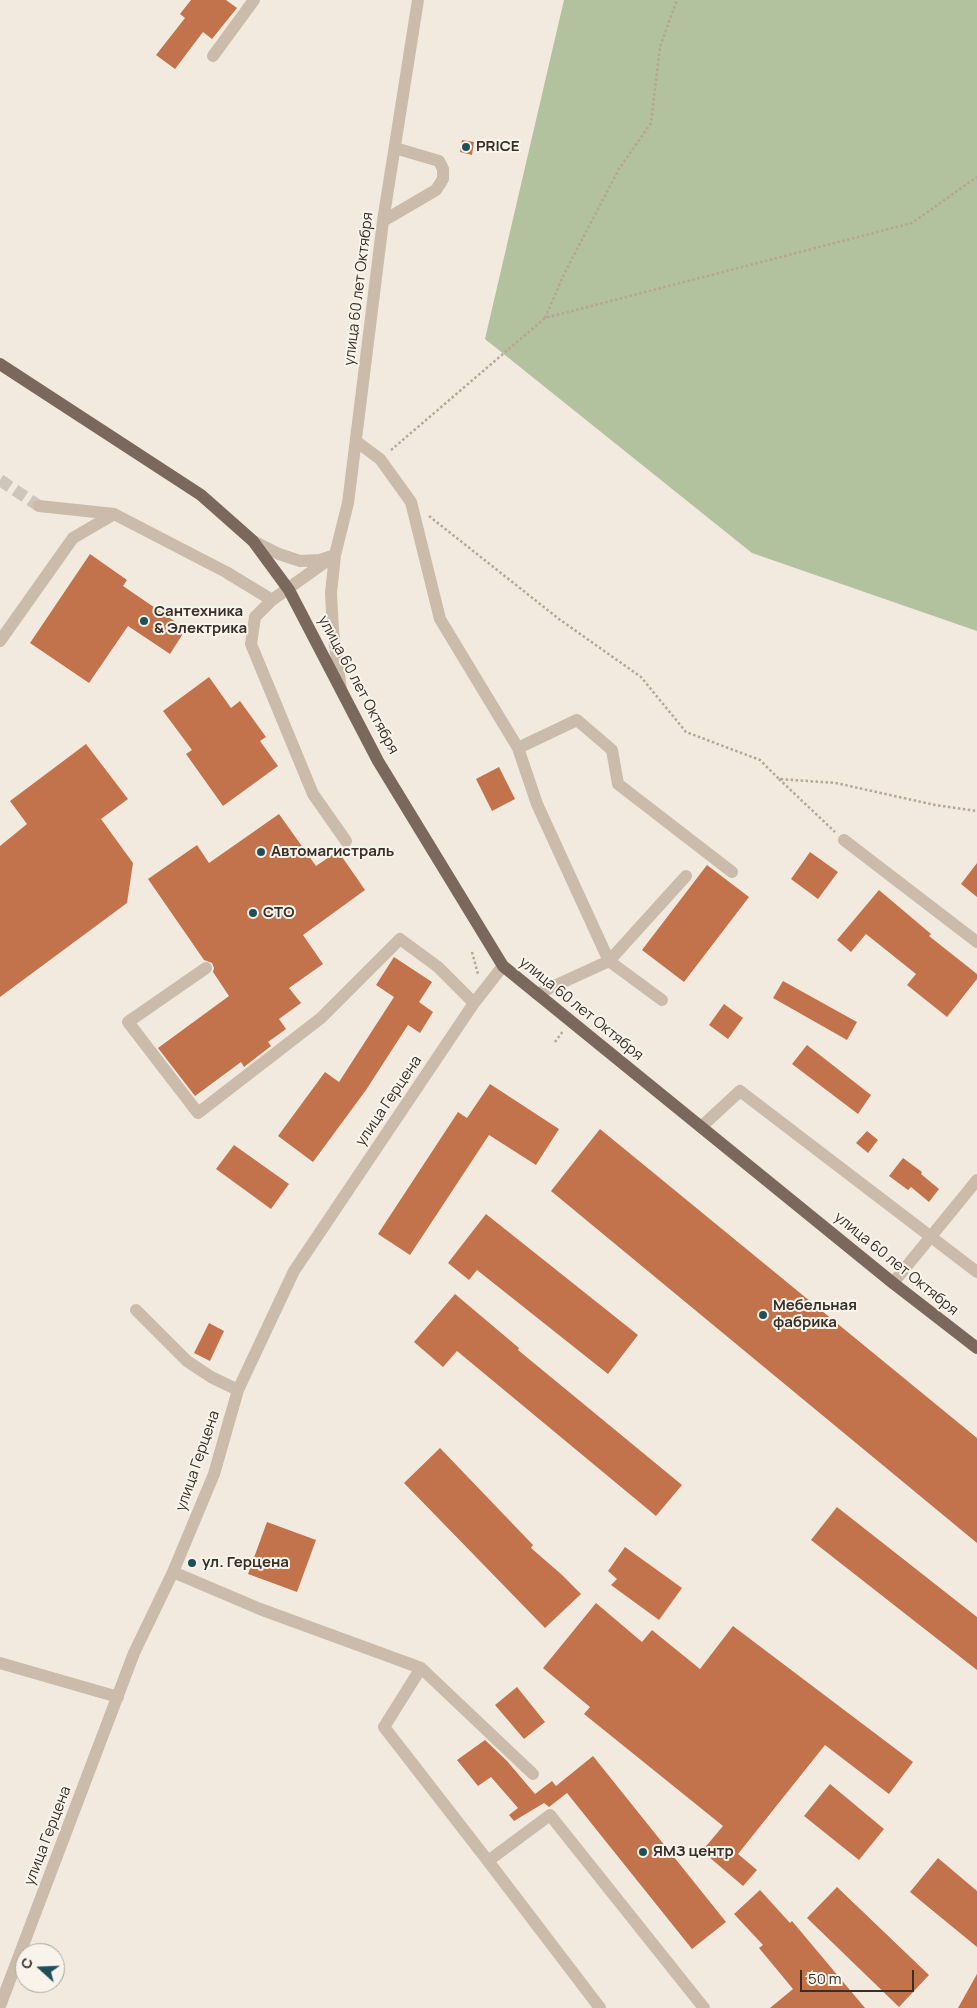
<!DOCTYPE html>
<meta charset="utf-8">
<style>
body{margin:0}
#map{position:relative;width:977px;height:2008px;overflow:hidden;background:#f2eade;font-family:Manrope,sans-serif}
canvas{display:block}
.north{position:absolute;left:15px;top:1943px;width:50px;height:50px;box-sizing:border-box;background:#f9f4eb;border:1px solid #aca59d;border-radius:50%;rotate:290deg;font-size:14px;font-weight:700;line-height:20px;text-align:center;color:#382f29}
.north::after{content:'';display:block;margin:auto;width:18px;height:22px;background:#204f58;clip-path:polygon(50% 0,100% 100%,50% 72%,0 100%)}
.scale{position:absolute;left:800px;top:1970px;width:114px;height:22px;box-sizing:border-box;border:2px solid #382f29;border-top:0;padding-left:6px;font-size:15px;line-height:18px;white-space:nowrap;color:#382f29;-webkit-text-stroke:4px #f9f4eb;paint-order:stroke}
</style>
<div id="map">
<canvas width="977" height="2008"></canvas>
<div class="north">С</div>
<div class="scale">50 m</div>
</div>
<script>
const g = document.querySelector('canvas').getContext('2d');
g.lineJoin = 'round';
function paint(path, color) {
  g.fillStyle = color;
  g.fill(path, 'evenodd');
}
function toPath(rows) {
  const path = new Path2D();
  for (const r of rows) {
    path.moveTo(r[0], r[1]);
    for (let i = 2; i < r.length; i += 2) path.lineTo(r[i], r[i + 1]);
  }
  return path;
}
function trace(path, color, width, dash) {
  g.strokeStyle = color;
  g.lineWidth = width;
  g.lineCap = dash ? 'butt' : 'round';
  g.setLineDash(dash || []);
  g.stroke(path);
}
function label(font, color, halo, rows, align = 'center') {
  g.font = font + ' Manrope,sans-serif';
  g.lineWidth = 4;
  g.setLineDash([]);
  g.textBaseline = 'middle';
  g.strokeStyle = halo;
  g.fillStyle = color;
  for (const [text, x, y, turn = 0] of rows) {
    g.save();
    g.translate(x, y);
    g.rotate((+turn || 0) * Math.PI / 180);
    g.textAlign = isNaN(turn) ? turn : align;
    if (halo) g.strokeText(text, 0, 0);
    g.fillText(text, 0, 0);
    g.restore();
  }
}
const green = toPath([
 [564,0,977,0,977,631,752,553,485,339]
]);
const building = toPath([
 [191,0,226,0,237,8,212,39,203,32,175,69,156,55,185,18,180,14],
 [462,140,474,142,472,155,460,152],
 [90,554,127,580,123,586,186,629,170,654,128,626,89,683,30,643],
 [209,677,231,708,240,701,266,737,260,741,278,766,223,806,186,754,192,750,163,711],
 [86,744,128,799,101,819,133,863,127,903,0,997,0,846,27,824,10,801],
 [499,767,515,799,492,811,476,779],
 [279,814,316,866,338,851,365,890,303,935,323,964,289,988,301,1003,279,1019,286,1029,268,1042,271,1046,244,1067,241,1062,195,1096,158,1048,229,996,213,972,214,968,212,963,204,960,148,879,197,845,209,863],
 [810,852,838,872,818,899,791,879],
 [977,863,977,897,961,884],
 [707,865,749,897,684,982,642,950],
 [879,890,931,934,929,936,977,974,977,979,947,1017,907,985,916,974,866,934,851,952,837,940],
 [394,957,432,982,419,1002,433,1012,420,1033,408,1025,366,1090,313,1162,278,1136,325,1072,339,1082,394,997,376,985],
 [783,981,857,1022,847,1040,773,998],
 [724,1004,743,1018,728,1039,709,1025],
 [807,1045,871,1095,858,1114,792,1064],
 [490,1084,559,1129,536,1165,489,1135,410,1255,378,1234,458,1112,467,1118],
 [600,1129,977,1438,977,1543,551,1191],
 [867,1131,878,1140,868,1153,856,1143],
 [234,1145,289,1184,271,1209,216,1169],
 [903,1158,922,1172,921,1174,939,1189,929,1202,911,1187,908,1190,889,1176],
 [486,1214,638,1335,608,1374,477,1270,469,1280,448,1263],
 [455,1294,519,1348,518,1350,682,1485,656,1516,457,1351,443,1367,414,1342],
 [209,1323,224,1331,210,1361,194,1353],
 [440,1448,533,1545,531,1548,561,1574,581,1594,545,1628,404,1483],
 [837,1507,977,1617,977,1670,811,1540],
 [267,1522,316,1540,297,1592,248,1574],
 [625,1547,682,1588,659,1620,611,1585,617,1579,608,1571],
 [596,1603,642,1642,652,1630,700,1669,733,1626,913,1762,889,1794,825,1745,738,1854,757,1870,743,1886,702,1851,723,1826,584,1714,590,1707,543,1668],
 [517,1687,545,1722,524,1739,495,1705],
 [485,1740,507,1761,535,1794,552,1781,556,1786,593,1756,726,1922,692,1949,567,1793,549,1807,544,1803,514,1821,509,1815,518,1808,491,1777,478,1786,457,1760],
 [830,1784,884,1829,859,1860,804,1816],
 [938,1858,977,1891,977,1947,910,1892],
 [837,1887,929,1975,899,2007,807,1918],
 [760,1890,790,1923,792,1921,865,2008,770,2008,793,1989,759,1948,763,1945,734,1914],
 [977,1974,977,2008,958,2008]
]);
const minorTunnel = toPath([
 [0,480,39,506]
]);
const path = toPath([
 [545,318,565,272,619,169,651,123,660,47,677,0],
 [391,450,545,318,912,223,977,177],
 [429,516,559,619,641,677,686,732,760,760,779,779,836,783,935,805,977,811],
 [779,779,835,832],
 [472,952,478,974],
 [579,1011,582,1005],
 [555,1042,563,1031]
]);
const minor = toPath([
 [213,56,254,0],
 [383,221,436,190,443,179,443,169,439,161,395,148],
 [357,442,380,459,411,502,440,619,518,748,537,804,609,961,662,1000],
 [39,506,114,514,226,572,272,600],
 [253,541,279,554,300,561,320,560,335,555,331,593,333,631,341,689],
 [0,641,73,538,114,514],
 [518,748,577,720,612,750,618,784,732,872],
 [844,840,977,942],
 [346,841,313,794,251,644,255,617,272,600,335,555,348,503,383,221,418,0],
 [206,968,128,1022,198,1113,321,1018,400,939,438,967,474,1003],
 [537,994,609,961,686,876],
 [701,1127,740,1091,977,1272],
 [893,1283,977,1180],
 [136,1310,187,1361,211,1377,238,1390],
 [173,1572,260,1609,421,1668,384,1727,488,1861,550,1815,704,2008],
 [0,1663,118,1697],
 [421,1668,533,1774],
 [488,1861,600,2008],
 [0,2006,134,1653,173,1572,214,1474,238,1390,294,1271,474,1003,503,966]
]);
const major = toPath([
 [0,364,201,495,253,541,289,590,378,761,503,966,893,1283,977,1348]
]);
const markers = [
 [466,147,5,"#204f58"],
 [144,621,5,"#204f58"],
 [261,852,5,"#204f58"],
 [253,913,5,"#204f58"],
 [763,1315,5,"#204f58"],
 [192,1563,5,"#204f58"],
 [643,1852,5,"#204f58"]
];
const poiNames = [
 ["PRICE",476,147],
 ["Сантехника",154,612],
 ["& Электрика",154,629],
 ["Автомагистраль",271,852],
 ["СТО",263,913],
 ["Мебельная",773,1306],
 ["фабрика",773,1323],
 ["ул. Герцена",202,1563],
 ["ЯМЗ центр",653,1852]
];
const streetNames = [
 ["улица 60 лет Октября",359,289,-83],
 ["улица 60 лет Октября",358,685,62],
 ["улица 60 лет Октября",581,1009,39],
 ["улица Герцена",389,1101,-56],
 ["улица 60 лет Октября",896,1264,39],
 ["улица Герцена",198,1461,-71],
 ["улица Герцена",48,1836,-69]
];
paint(green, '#b2c19e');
paint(building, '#c2734c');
trace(minorTunnel, '#cdc5ba', 12, [12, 6]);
trace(path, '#b6a694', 2.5, [2.5, 2.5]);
trace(minor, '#cabbaa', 12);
trace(major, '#79685b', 12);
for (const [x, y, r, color] of markers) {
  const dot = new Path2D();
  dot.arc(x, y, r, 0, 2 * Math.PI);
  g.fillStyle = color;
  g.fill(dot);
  trace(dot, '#f9f4eb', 2);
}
label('bold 15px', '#382f29', '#f9f4eb', poiNames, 'left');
label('15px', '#382f29', '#f9f4eb', streetNames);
</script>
